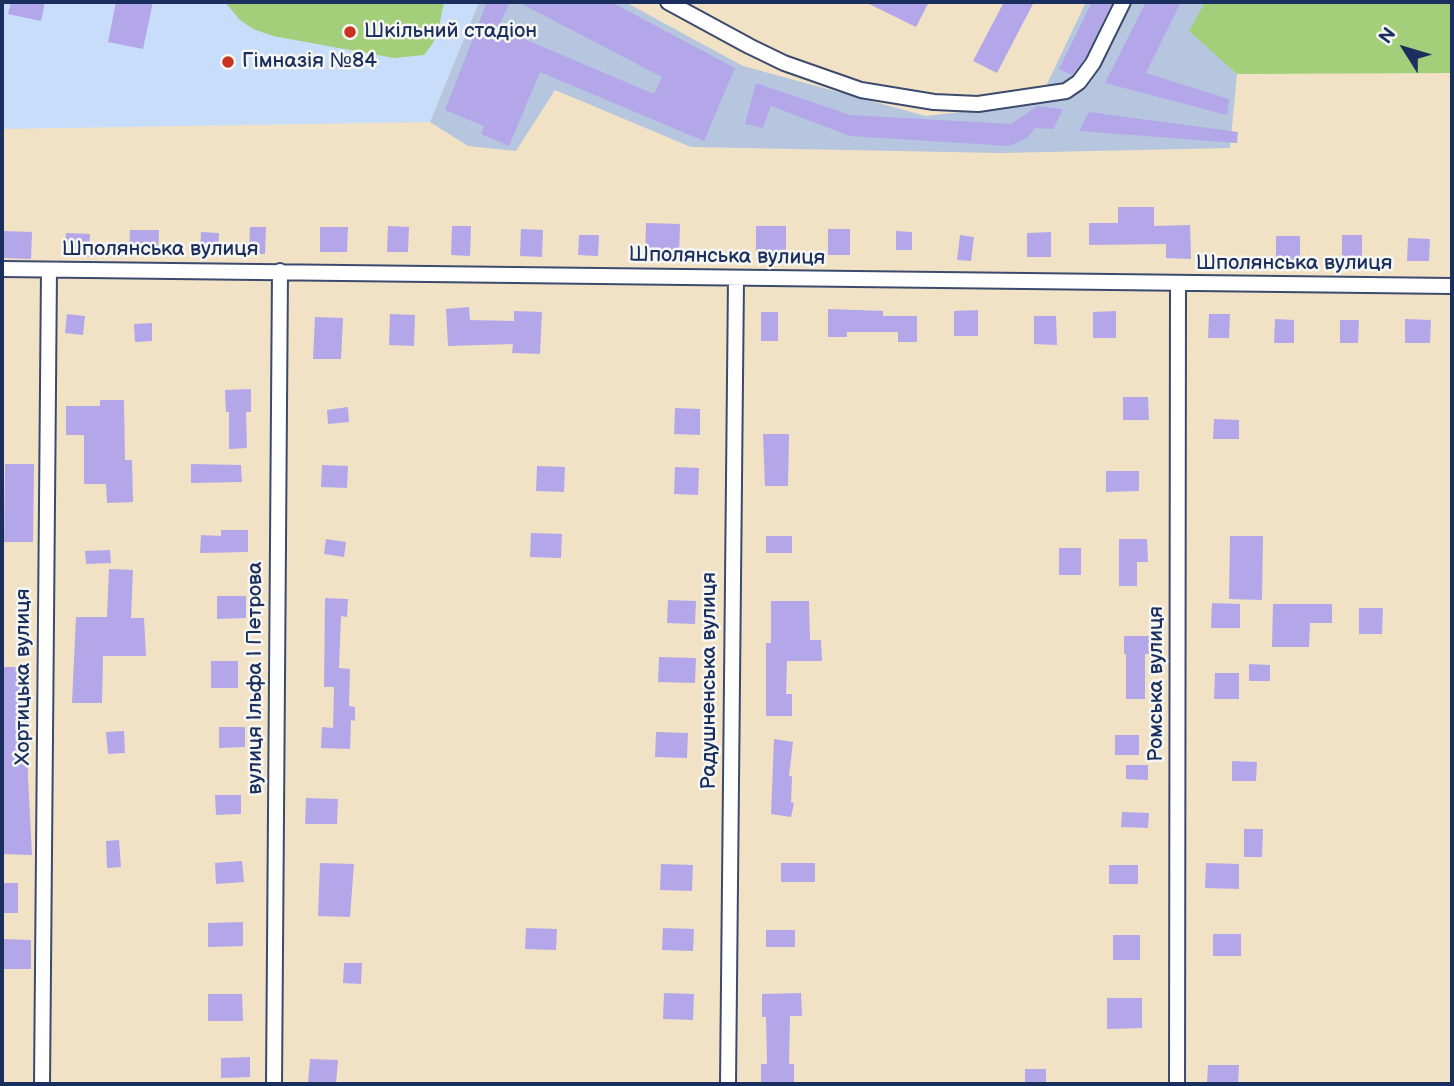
<!DOCTYPE html>
<meta charset="utf-8">
<style>
body{margin:0}
#map{position:relative;width:1454px;height:1086px;overflow:hidden;background:#f1e2c5;font-family:"Balsamiq Sans",sans-serif}
canvas{display:block}
.frame{position:absolute;inset:0;border:4px solid #1b2f5e;pointer-events:none}
.north{position:absolute;left:1370px;top:14px;width:70px;height:70px;-webkit-text-stroke:5px #f6f6f2;paint-order:stroke;rotate:307deg;font-size:19px;font-weight:700;line-height:28px;text-align:center;color:#1b2f5e}
.north::after{content:'';display:block;margin:auto;width:24px;height:32px;background:#1b2f5e;clip-path:polygon(50% 0,100% 100%,50% 72%,0 100%)}
</style>
<div id="map">
<canvas width="1454" height="1086"></canvas>
<div class="frame"></div>
<div class="north">N</div>
</div>
<script>
const g = document.querySelector('canvas').getContext('2d');
g.lineJoin = 'round';
function paint(path, color) {
  g.fillStyle = color;
  g.fill(path, 'evenodd');
}
function toPath(rows) {
  const path = new Path2D();
  for (const r of rows) {
    path.moveTo(r[0], r[1]);
    for (let i = 2; i < r.length; i += 2) path.lineTo(r[i], r[i + 1]);
  }
  return path;
}
function trace(path, color, width, dash) {
  g.strokeStyle = color;
  g.lineWidth = width;
  g.lineCap = dash ? 'butt' : 'round';
  g.setLineDash(dash || []);
  g.stroke(path);
}
function label(font, color, halo, rows, align = 'center') {
  g.font = font + ' "Balsamiq Sans",sans-serif';
  g.lineWidth = 5;
  g.setLineDash([]);
  g.textBaseline = 'middle';
  g.strokeStyle = halo;
  g.fillStyle = color;
  for (const [text, x, y, turn = 0] of rows) {
    g.save();
    g.translate(x, y);
    g.rotate((+turn || 0) * Math.PI / 180);
    g.textAlign = isNaN(turn) ? turn : align;
    if (halo) g.strokeText(text, 0, 0);
    g.fillText(text, 0, 0);
    g.restore();
  }
}
const built = toPath([
 [2,2,479,2,430,122,2,129]
]);
const industrial = toPath([
 [479,2,625,2,743,66,926,116,1038,103,1086,2,1205,2,1190,31,1237,74,1230,148,1001,153,691,147,555,90,516,151,468,146,430,122]
]);
const green = toPath([
 [225,2,444,2,439,27,433,43,424,55,394,58,273,36,253,29,240,20],
 [1205,2,1452,2,1452,73,1237,74,1189,31]
]);
const building = toPath([
 [11,2,45,2,41,21,8,14],
 [116,2,153,2,143,49,108,42],
 [487,2,510,2,498,28,654,94,662,77,518,2,611,2,735,68,704,141,540,72,509,146,481,134,484,126,445,110],
 [865,2,929,2,916,27],
 [1004,2,1034,2,997,73,973,61],
 [1092,2,1112,2,1085,58,1072,75,1059,69],
 [1146,2,1181,2,1146,73,1229,99,1227,115,1105,83],
 [756,83,850,115,1011,124,1037,106,1063,109,1053,129,1035,128,1027,138,1009,146,850,136,771,106,763,128,745,124],
 [1089,112,1238,132,1237,143,1079,131],
 [1118,207,1154,207,1154,226,1190,225,1191,259,1166,258,1166,244,1089,245,1089,223,1118,223],
 [646,223,680,224,679,258,645,257],
 [388,226,409,227,408,252,387,252],
 [452,226,471,226,470,256,451,255],
 [756,226,786,226,786,256,756,256],
 [250,227,266,227,265,254,249,254],
 [320,227,348,227,347,252,320,252],
 [521,229,543,230,542,257,520,256],
 [828,229,850,229,850,255,828,255],
 [130,230,159,230,158,256,129,255],
 [4,231,32,232,31,259,3,258],
 [896,231,912,232,912,250,896,250],
 [201,232,219,233,218,255,200,254],
 [1051,232,1051,257,1027,257,1027,233],
 [66,233,90,234,89,257,65,256],
 [579,235,599,235,598,256,578,255],
 [960,235,974,237,971,261,957,260],
 [1342,235,1362,235,1362,258,1342,258],
 [1276,236,1300,236,1300,260,1276,260],
 [1408,238,1430,239,1429,261,1407,261],
 [469,307,470,320,514,321,514,311,542,312,540,354,512,353,513,344,448,346,446,309],
 [828,309,883,311,883,316,917,316,917,342,898,342,898,332,847,332,847,337,828,337],
 [978,310,978,336,954,336,954,311],
 [1116,311,1116,338,1093,338,1093,312],
 [761,312,778,312,778,341,761,341],
 [67,314,85,316,83,335,65,333],
 [390,314,415,315,414,346,389,345],
 [1209,314,1230,314,1229,338,1208,338],
 [1034,316,1056,316,1057,345,1034,344],
 [315,317,343,318,341,359,313,359],
 [1275,319,1294,320,1294,343,1274,343],
 [1405,319,1431,320,1430,343,1405,343],
 [1340,320,1359,320,1358,343,1340,343],
 [152,323,152,341,135,342,134,324],
 [251,389,251,412,246,412,247,448,229,449,229,412,226,412,225,390],
 [1123,397,1148,397,1149,420,1123,420],
 [100,400,124,400,125,460,132,460,133,502,107,503,106,484,84,484,84,435,66,435,66,406,100,406],
 [348,407,349,422,328,424,327,410],
 [675,408,700,409,700,435,674,434],
 [1214,419,1239,420,1239,439,1213,439],
 [763,434,789,434,788,486,765,486],
 [5,464,34,464,33,542,4,542],
 [191,464,241,465,242,482,191,483],
 [322,465,348,466,347,488,321,487],
 [537,466,565,467,564,492,536,491],
 [675,467,699,468,698,495,674,494],
 [1106,471,1139,471,1139,491,1106,492],
 [221,530,248,530,248,552,200,553,201,535,221,536],
 [531,533,562,534,561,558,530,557],
 [766,536,792,536,792,553,766,553],
 [1230,536,1263,536,1262,600,1229,599],
 [326,539,346,542,344,557,324,554],
 [1119,539,1147,539,1148,562,1137,562,1137,586,1119,586],
 [1059,548,1081,548,1081,575,1059,575],
 [110,550,111,563,86,564,85,551],
 [109,569,133,570,131,618,144,618,146,656,103,656,102,703,72,703,76,617,107,617],
 [217,596,246,596,246,618,217,619],
 [325,598,348,599,347,617,341,616,339,668,350,669,349,706,355,707,355,721,351,720,350,749,321,748,322,727,333,728,334,687,324,687],
 [668,600,696,601,695,624,667,623],
 [771,601,809,601,810,640,821,640,822,661,787,661,786,694,792,694,792,716,766,716,766,643,771,643],
 [1212,603,1240,604,1240,628,1211,628],
 [1273,604,1332,604,1332,623,1310,623,1309,647,1272,647],
 [1359,608,1383,608,1382,634,1359,634],
 [1124,636,1149,636,1149,654,1145,654,1145,699,1126,699,1126,654,1124,654],
 [659,657,696,658,695,683,658,682],
 [211,661,238,661,238,688,211,688],
 [1249,664,1270,665,1270,681,1249,681],
 [2,667,30,667,28,776,32,855,2,854],
 [1215,673,1239,673,1239,699,1214,699],
 [219,727,245,727,245,747,219,748],
 [124,731,125,753,108,754,106,732],
 [656,732,688,733,687,758,655,757],
 [1115,735,1139,735,1139,755,1115,755],
 [774,739,793,742,789,776,792,776,791,802,794,803,791,817,771,814],
 [1232,761,1257,762,1256,781,1232,781],
 [1126,765,1148,765,1148,780,1126,779],
 [215,795,241,795,241,814,216,815],
 [306,798,338,799,337,824,305,824],
 [1122,812,1149,813,1148,828,1121,827],
 [1244,829,1263,829,1262,857,1244,857],
 [119,840,121,867,107,868,106,841],
 [242,861,244,882,216,884,215,863],
 [320,863,354,864,350,917,318,916],
 [781,863,815,863,815,882,781,882],
 [1206,863,1239,864,1239,889,1205,888],
 [661,864,693,865,692,891,660,890],
 [1109,865,1138,865,1138,884,1109,884],
 [2,883,18,883,18,913,2,913],
 [243,922,243,946,208,947,208,923],
 [526,928,557,929,556,950,525,949],
 [663,928,694,929,693,951,662,950],
 [766,930,795,930,795,947,766,947],
 [1213,934,1241,934,1241,956,1213,956],
 [1113,935,1140,935,1140,960,1113,960],
 [2,939,31,940,31,969,2,969],
 [344,963,362,963,361,984,343,983],
 [664,993,694,994,693,1020,663,1019],
 [801,993,802,1016,790,1016,789,1064,794,1064,794,1084,761,1084,761,1064,767,1064,766,1017,762,1017,762,994],
 [208,994,242,994,243,1021,208,1021],
 [1107,998,1142,998,1142,1028,1107,1029],
 [250,1057,250,1077,221,1078,221,1058],
 [310,1059,338,1060,336,1084,308,1084],
 [1208,1065,1239,1065,1238,1084,1207,1084],
 [1025,1069,1046,1069,1046,1084,1025,1084]
]);
const minor = toPath([
 [668,2,749,46,784,63,861,90,934,102,978,104,1066,91,1079,82,1093,63,1123,2],
 [2,269,1452,286],
 [42,1084,49,270],
 [274,1084,280,271],
 [728,1084,736,279],
 [1177,1084,1178,284]
]);
const markers = [
 [350,32,7,"#c8321e"],
 [228,62,7,"#c8321e"]
];
const poiNames = [
 ["Шкільний стадіон",364,32],
 ["Гімназія №84",242,62]
];
const streetNames = [
 ["Шполянська вулиця",160,250],
 ["Шполянська вулиця",727,257,1],
 ["Шполянська вулиця",1294,264],
 ["Хортицька вулиця",24,677,-90],
 ["вулиця Ільфа І Петрова",256,678,-90],
 ["Радушненська вулиця",710,681,-90],
 ["Ромська вулиця",1157,684,-90]
];
paint(built, '#c8ddf9');
paint(industrial, '#b6c6de');
paint(green, '#a3ce7a');
paint(building, '#b3a7ea');
trace(minor, '#3b4a6d', 18);
trace(minor, '#fff', 14);
for (const [x, y, r, color] of markers) {
  const dot = new Path2D();
  dot.arc(x, y, r, 0, 2 * Math.PI);
  g.fillStyle = color;
  g.fill(dot);
  trace(dot, '#f6f6f2', 2.5);
}
label('21px', '#1b2f5e', '#f6f6f2', poiNames, 'left');
label('21px', '#1b2f5e', '#f6f6f2', streetNames);
</script>
